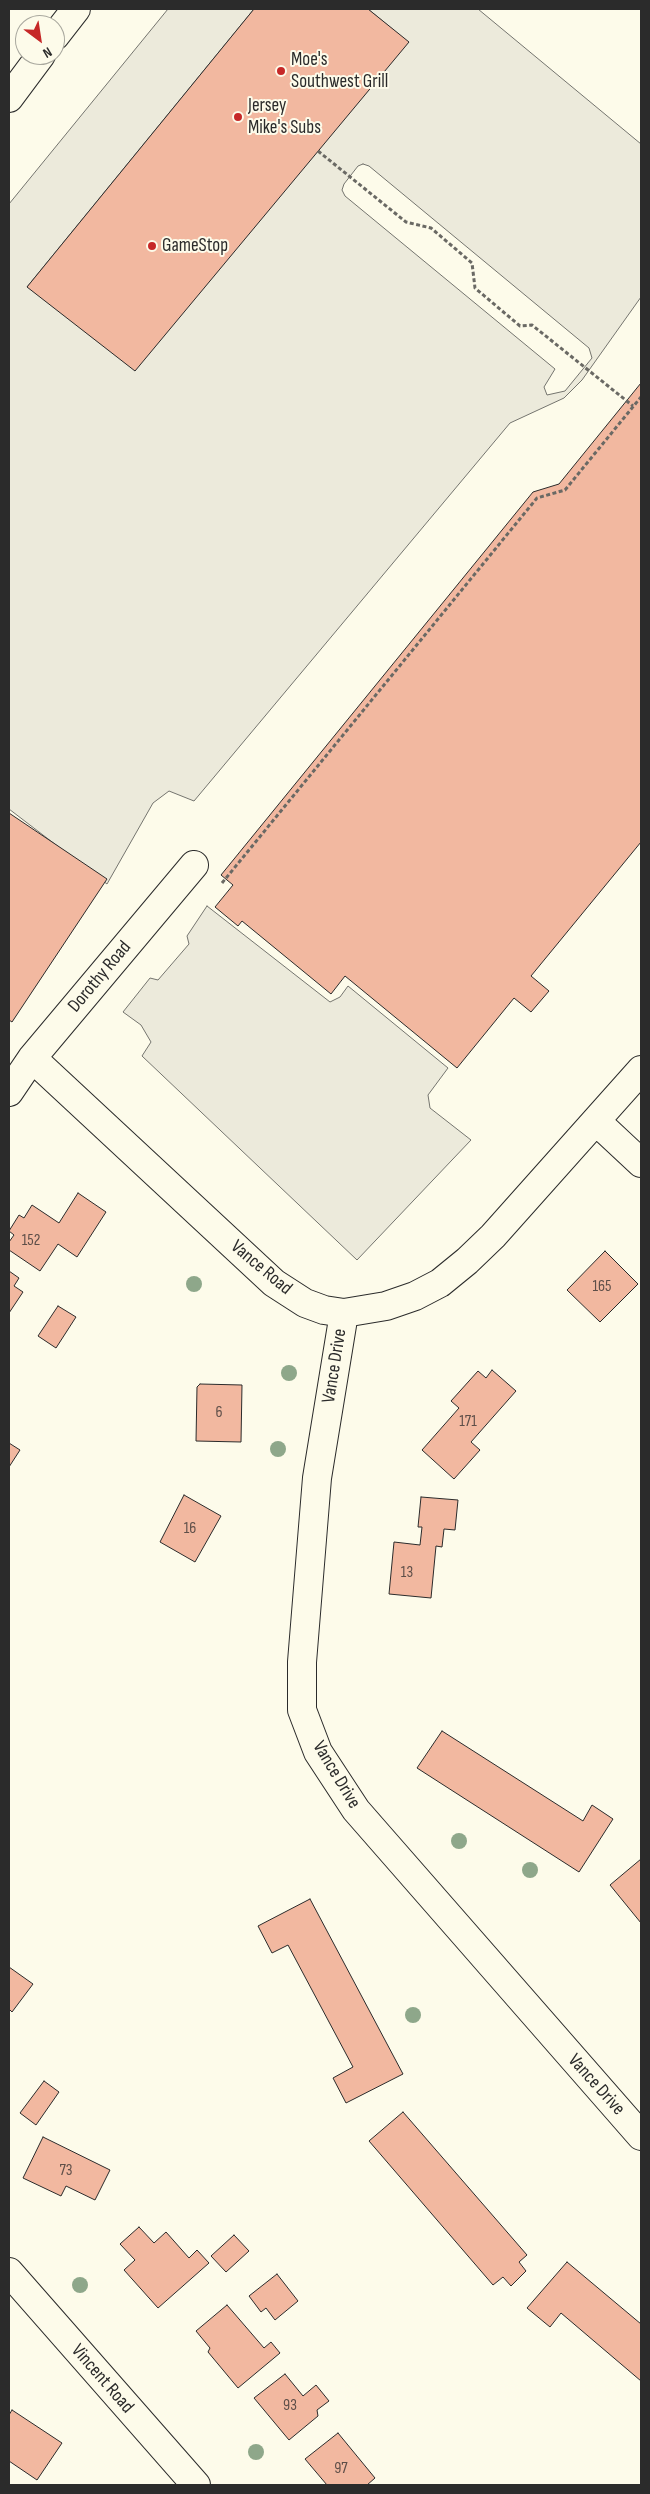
<!DOCTYPE html>
<style>
body{margin:0}
#map{position:relative;width:650px;height:2494px;overflow:hidden;background:#fdfbea;font-family:"Sofia Sans Condensed",sans-serif}
canvas{display:block}
.frame{position:absolute;inset:0;border:10px solid #2b2b2b;pointer-events:none}
.north{position:absolute;left:15px;top:15px;width:50px;height:50px;box-sizing:border-box;background:#fdfbea;border:1px solid #a9a89e;border-radius:50%;rotate:149deg;font-size:14px;font-weight:700;line-height:20px;text-align:center;color:#2b2b2b}
.north::after{content:'';display:block;margin:auto;width:18px;height:22px;background:#c62828;clip-path:polygon(50% 0,100% 100%,50% 72%,0 100%)}
</style>
<div id="map">
<canvas width="650" height="2494"></canvas>
<div class="frame"></div>
<div class="north">N</div>
</div>
<script>
const g = document.querySelector('canvas').getContext('2d');
g.lineJoin = 'round';
function paint(path, color) {
  g.fillStyle = color;
  g.fill(path, 'evenodd');
}
function toPath(rows) {
  const path = new Path2D();
  for (const r of rows) {
    path.moveTo(r[0], r[1]);
    for (let i = 2; i < r.length; i += 2) path.lineTo(r[i], r[i + 1]);
  }
  return path;
}
function trace(path, color, width, dash) {
  g.strokeStyle = color;
  g.lineWidth = width;
  g.lineCap = dash ? 'butt' : 'round';
  g.setLineDash(dash || []);
  g.stroke(path);
}
function label(font, color, halo, rows, align = 'center') {
  g.font = font + ' "Sofia Sans Condensed",sans-serif';
  g.lineWidth = 4;
  g.setLineDash([]);
  g.textBaseline = 'middle';
  g.strokeStyle = halo;
  g.fillStyle = color;
  for (const [text, x, y, turn = 0] of rows) {
    g.save();
    g.translate(x, y);
    g.rotate((+turn || 0) * Math.PI / 180);
    g.textAlign = isNaN(turn) ? turn : align;
    if (halo) g.strokeText(text, 0, 0);
    g.fillText(text, 0, 0);
    g.restore();
  }
}
const parking = toPath([
 [168,9,254,9,27,287,408,42,368,9,478,9,641,144,641,297,582,380,564,398,510,423,194,801,169,791,153,803,107,884,9,809,9,204,168,9],
 [363,164,369,166,589,348,592,358,565,391,547,395,544,387,555,369,345,196,342,190,344,184,358,166,363,164],
 [207,906,330,1002,340,997,348,986,448,1068,428,1095,430,1108,471,1140,357,1260,142,1056,151,1042,141,1025,123,1012,150,978,158,980,189,944,187,936,207,906]
]);
const building = toPath([
 [254,9,368,9,409,42,135,371,27,287,254,9],
 [641,383,641,842,531,976,549,991,531,1012,514,998,457,1068,345,976,331,994,242,921,238,926,215,907,233,885,221,875,533,492,559,484,641,383],
 [9,813,107,879,12,1022,9,1020,9,813],
 [78,1193,106,1212,77,1257,58,1244,40,1271,9,1250,9,1242,14,1235,9,1231,19,1215,24,1218,32,1205,59,1223,78,1193],
 [605,1251,638,1284,600,1322,567,1290,605,1251],
 [9,1271,19,1278,14,1286,23,1292,9,1313,9,1271],
 [58,1306,76,1317,56,1348,38,1336,58,1306],
 [492,1370,516,1391,471,1442,480,1450,454,1479,422,1450,459,1408,451,1401,478,1371,486,1378,492,1370],
 [200,1384,242,1385,241,1442,196,1441,197,1387,200,1384],
 [9,1443,20,1450,9,1467,9,1443],
 [184,1495,221,1516,195,1562,160,1542,184,1495],
 [421,1497,458,1500,455,1530,444,1529,442,1547,436,1546,431,1598,389,1594,394,1542,420,1545,422,1527,418,1527,421,1497],
 [442,1731,583,1821,592,1805,613,1819,579,1872,417,1768,442,1731],
 [641,1859,641,1923,610,1885,641,1859],
 [310,1899,403,2074,346,2103,333,2078,353,2067,288,1945,272,1953,258,1926,310,1899],
 [9,1967,33,1984,12,2012,9,2009,9,1967],
 [44,2081,59,2092,36,2125,20,2113,44,2081],
 [403,2112,527,2255,519,2262,526,2271,511,2286,503,2277,493,2285,369,2141,403,2112],
 [43,2137,110,2170,95,2200,66,2186,61,2196,23,2178,43,2137],
 [139,2227,154,2243,166,2232,189,2258,197,2250,209,2263,158,2308,124,2270,135,2260,120,2244,139,2227],
 [234,2235,249,2251,226,2272,211,2256,234,2235],
 [567,2262,641,2324,641,2381,561,2313,550,2327,527,2308,567,2262],
 [277,2274,298,2301,275,2320,266,2308,261,2312,249,2296,277,2274],
 [227,2305,264,2348,271,2342,280,2353,238,2388,208,2352,210,2348,196,2331,227,2305],
 [285,2374,303,2396,316,2385,329,2401,317,2410,318,2416,289,2440,254,2398,285,2374],
 [12,2410,62,2443,37,2480,9,2461,9,2415,12,2410],
 [338,2433,375,2478,367,2485,327,2485,305,2459,338,2433]
]);
const path = toPath([
 [318,151,406,222,431,228,472,263,475,288,520,326,532,325,633,406],
 [222,883,537,498,565,490,641,397]
]);
const street = toPath([
 [32,1058,274,1283,305,1303,324,1310,344,1313,386,1306,415,1296,440,1283,467,1261,493,1236,641,1070],
 [9,1092,32,1058,194,865],
 [596,1121,641,1163],
 [344,1313,317,1478,302,1662,302,1710,318,1752,356,1810,641,2136],
 [9,2272,196,2485]
]);
const highway = toPath([
 [55,36,76,9],
 [9,98,41,55]
]);
const trees = [
 [194,1284],
 [289,1373],
 [278,1449],
 [459,1841],
 [530,1870],
 [413,2015],
 [80,2285],
 [256,2452]
];
const markers = [
 [281,71,5,"#c62828"],
 [238,117,5,"#c62828"],
 [152,246,5,"#c62828"]
];
const numberNames = [
 ["152",31,1241],
 ["165",602,1287],
 ["6",219,1413],
 ["171",468,1422],
 ["16",190,1529],
 ["13",407,1573],
 ["73",66,2171],
 ["93",290,2406],
 ["97",341,2469]
];
const poiNames = [
 ["Moe's",291,60],
 ["Southwest Grill",291,82],
 ["Jersey",248,106],
 ["Mike's Subs",248,128],
 ["GameStop",162,246]
];
const streetNames = [
 ["Dorothy Road",100,977,-50],
 ["Vance Road",261,1268,40],
 ["Vance Drive",335,1366,-81],
 ["Vance Drive",336,1775,59],
 ["Vance Drive",596,2085,48],
 ["Vincent Road",102,2379,49]
];
paint(parking, '#eceadb');
trace(parking, '#74746e', 1);
paint(building, '#f2b8a0');
trace(building, '#2b2b2b', 1);
trace(street, '#2b2b2b', 30);
trace(highway, '#2b2b2b', 30);
trace(path, '#6a6964', 3, [4, 2.5]);
trace(street, '#fdfbea', 28);
trace(highway, '#fdfbea', 28);
g.fillStyle = '#8ea78a';
for (const [x, y] of trees) {
  g.beginPath();
  g.arc(x, y, 8, 0, 2 * Math.PI);
  g.fill();
}
for (const [x, y, r, color] of markers) {
  const dot = new Path2D();
  dot.arc(x, y, r, 0, 2 * Math.PI);
  g.fillStyle = color;
  g.fill(dot);
  trace(dot, '#fdfbea', 2);
}
label('16px', '#5d4e48', null, numberNames);
label('19px', '#2b2b2b', '#fdfbea', poiNames, 'left');
label('19px', '#2b2b2b', '#fdfbea', streetNames);
</script>
